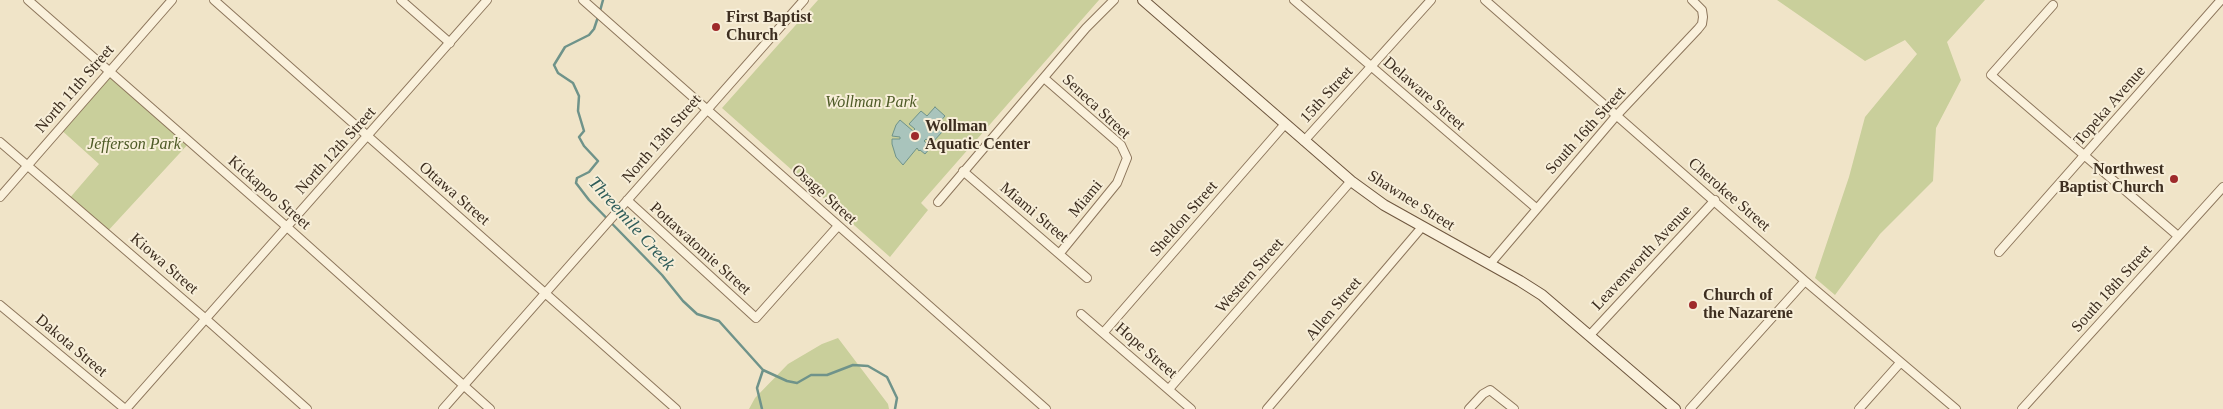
<!DOCTYPE html>
<style>
body{margin:0}
canvas{display:block;background:#f0e4c8}
</style>
<canvas width="2223" height="409"></canvas>
<script>
const g = document.querySelector('canvas').getContext('2d');
g.lineJoin = 'round';
function paint(path, color) {
  g.fillStyle = color;
  g.fill(path, 'evenodd');
}
function toPath(rows) {
  const path = new Path2D();
  for (const r of rows) {
    path.moveTo(r[0], r[1]);
    for (let i = 2; i < r.length; i += 2) path.lineTo(r[i], r[i + 1]);
  }
  return path;
}
function trace(path, color, width, dash) {
  g.strokeStyle = color;
  g.lineWidth = width;
  g.lineCap = dash ? 'butt' : 'round';
  g.setLineDash(dash || []);
  g.stroke(path);
}
function label(font, color, halo, rows, align = 'center') {
  g.font = font + ' "Times New Roman",serif';
  g.lineWidth = 4;
  g.setLineDash([]);
  g.textBaseline = 'middle';
  g.strokeStyle = halo;
  g.fillStyle = color;
  for (const [text, x, y, turn = 0] of rows) {
    g.save();
    g.translate(x, y);
    g.rotate((+turn || 0) * Math.PI / 180);
    g.textAlign = isNaN(turn) ? turn : align;
    if (halo) g.strokeText(text, 0, 0);
    g.fillText(text, 0, 0);
    g.restore();
  }
}
const green = toPath([
 [818,0,1099,0,921,203,928,210,890,257,722,108],
 [1777,0,1985,0,1947,42,1961,80,1936,128,1933,181,1880,234,1835,295,1815,278,1849,177,1865,117,1917,54,1905,40,1865,61],
 [109,71,190,142,106,233,68,200,99,164,59,128],
 [838,338,888,404,889,409,749,409,755,398,788,364,822,344]
]);
const water = toPath([
 [935,107,945,116,937,125,943,131,931,144,926,139,924,141,931,147,925,154,920,150,919,151,917,148,903,165,896,157,892,144,892,139,900,139,900,137,892,136,896,125,900,120,913,131,915,129,909,124,921,111,927,116,935,107]
]);
const stream = toPath([
 [600,11,603,0],
 [598,17,594,29,589,35,565,47,554,65,558,73,573,83,579,96,578,111,584,131,579,137,584,146,598,161,589,172,577,178,576,183,589,200,662,275,683,301,697,314,719,321,763,370,757,388,762,409],
 [763,370,787,381,797,383,811,375,827,375,853,365,868,366,887,377,897,398,895,409]
]);
const street = toPath([
 [28,0,287,227,490,409],
 [214,0,676,409],
 [401,0,450,43],
 [583,0,1046,409],
 [1294,0,1536,208],
 [1485,0,1805,281,1956,409],
 [2053,5,1991,75,2178,236],
 [1044,78,1121,145,1127,158,1117,183,1060,253],
 [1304,141,1431,0],
 [0,142,207,320,307,409],
 [963,171,1087,278],
 [0,197,172,0],
 [627,200,756,318,838,226],
 [938,202,1086,28,1114,0],
 [1999,252,2221,0],
 [1490,264,1616,116,1698,29,1702,24,1703,17,1702,10,1692,0],
 [0,305,125,409],
 [1081,314,1191,409],
 [1104,332,1285,124],
 [1590,335,1715,200],
 [1169,389,1351,181],
 [126,409,487,0],
 [443,409,804,0],
 [1267,409,1422,227],
 [1469,409,1483,394,1490,390,1514,409],
 [1690,409,1805,281],
 [1859,409,1900,363],
 [2022,409,2223,187]
]);
const secondary = toPath([
 [1143,0,1351,181,1384,205,1520,281,1542,295,1675,409]
]);
const markers = [
 [716,27,5,"#9e2a2b"],
 [915,136,5,"#9e2a2b"],
 [2174,179,5,"#9e2a2b"],
 [1693,305,5,"#9e2a2b"]
];
const poiNames = [
 ["First Baptist",726,18],
 ["Church",726,36],
 ["Wollman",925,127],
 ["Aquatic Center",925,145],
 ["Northwest",2164,170,"right"],
 ["Baptist Church",2164,188,"right"],
 ["Church of",1703,296],
 ["the Nazarene",1703,314]
];
const streetNames = [
 ["North 11th Street",75,89,-49],
 ["Delaware Street",1424,94,41],
 ["15th Street",1327,95,-48],
 ["Topeka Avenue",2110,106,-49],
 ["Seneca Street",1096,107,43],
 ["South 16th Street",1586,131,-48],
 ["North 13th Street",662,139,-49],
 ["North 12th Street",336,151,-48],
 ["Kickapoo Street",269,193,41],
 ["Ottawa Street",454,194,41],
 ["Osage Street",824,195,42],
 ["Cherokee Street",1729,195,41],
 ["Miami",1086,199,-50],
 ["Shawnee Street",1411,201,32],
 ["Miami Street",1034,213,40],
 ["Sheldon Street",1184,219,-49],
 ["Pottawatomie Street",700,249,42],
 ["Leavenworth Avenue",1642,258,-47],
 ["Kiowa Street",164,264,41],
 ["Western Street",1250,276,-49],
 ["South 18th Street",2112,289,-48],
 ["Allen Street",1334,309,-50],
 ["Dakota Street",71,346,40],
 ["Hope Street",1146,351,41]
];
const parkNames = [
 ["Wollman Park",871,103],
 ["Jefferson Park",134,145]
];
const waterNames = [
 ["Threemile Creek",631,224,48]
];
paint(green, '#c9cf9b');
paint(water, '#a9c4bc');
trace(water, '#6f938a', 1);
trace(stream, '#6f938a', 2.5);
trace(street, '#8d765c', 10);
trace(secondary, '#6f573f', 12);
trace(street, '#faf1dc', 8);
trace(secondary, '#faf1dc', 10);
for (const [x, y, r, color] of markers) {
  const dot = new Path2D();
  dot.arc(x, y, r, 0, 2 * Math.PI);
  g.fillStyle = color;
  g.fill(dot);
  trace(dot, '#f7eed8', 2);
}
label('bold 16px', '#3d2e20', '#f7eed8', poiNames, 'left');
label('16px', '#3d2e20', '#f7eed8', streetNames);
label('italic 16px', '#4d5a26', '#f7eed8', parkNames);
label('italic 18px', '#2f5d5a', '#f7eed8', waterNames);
</script>
